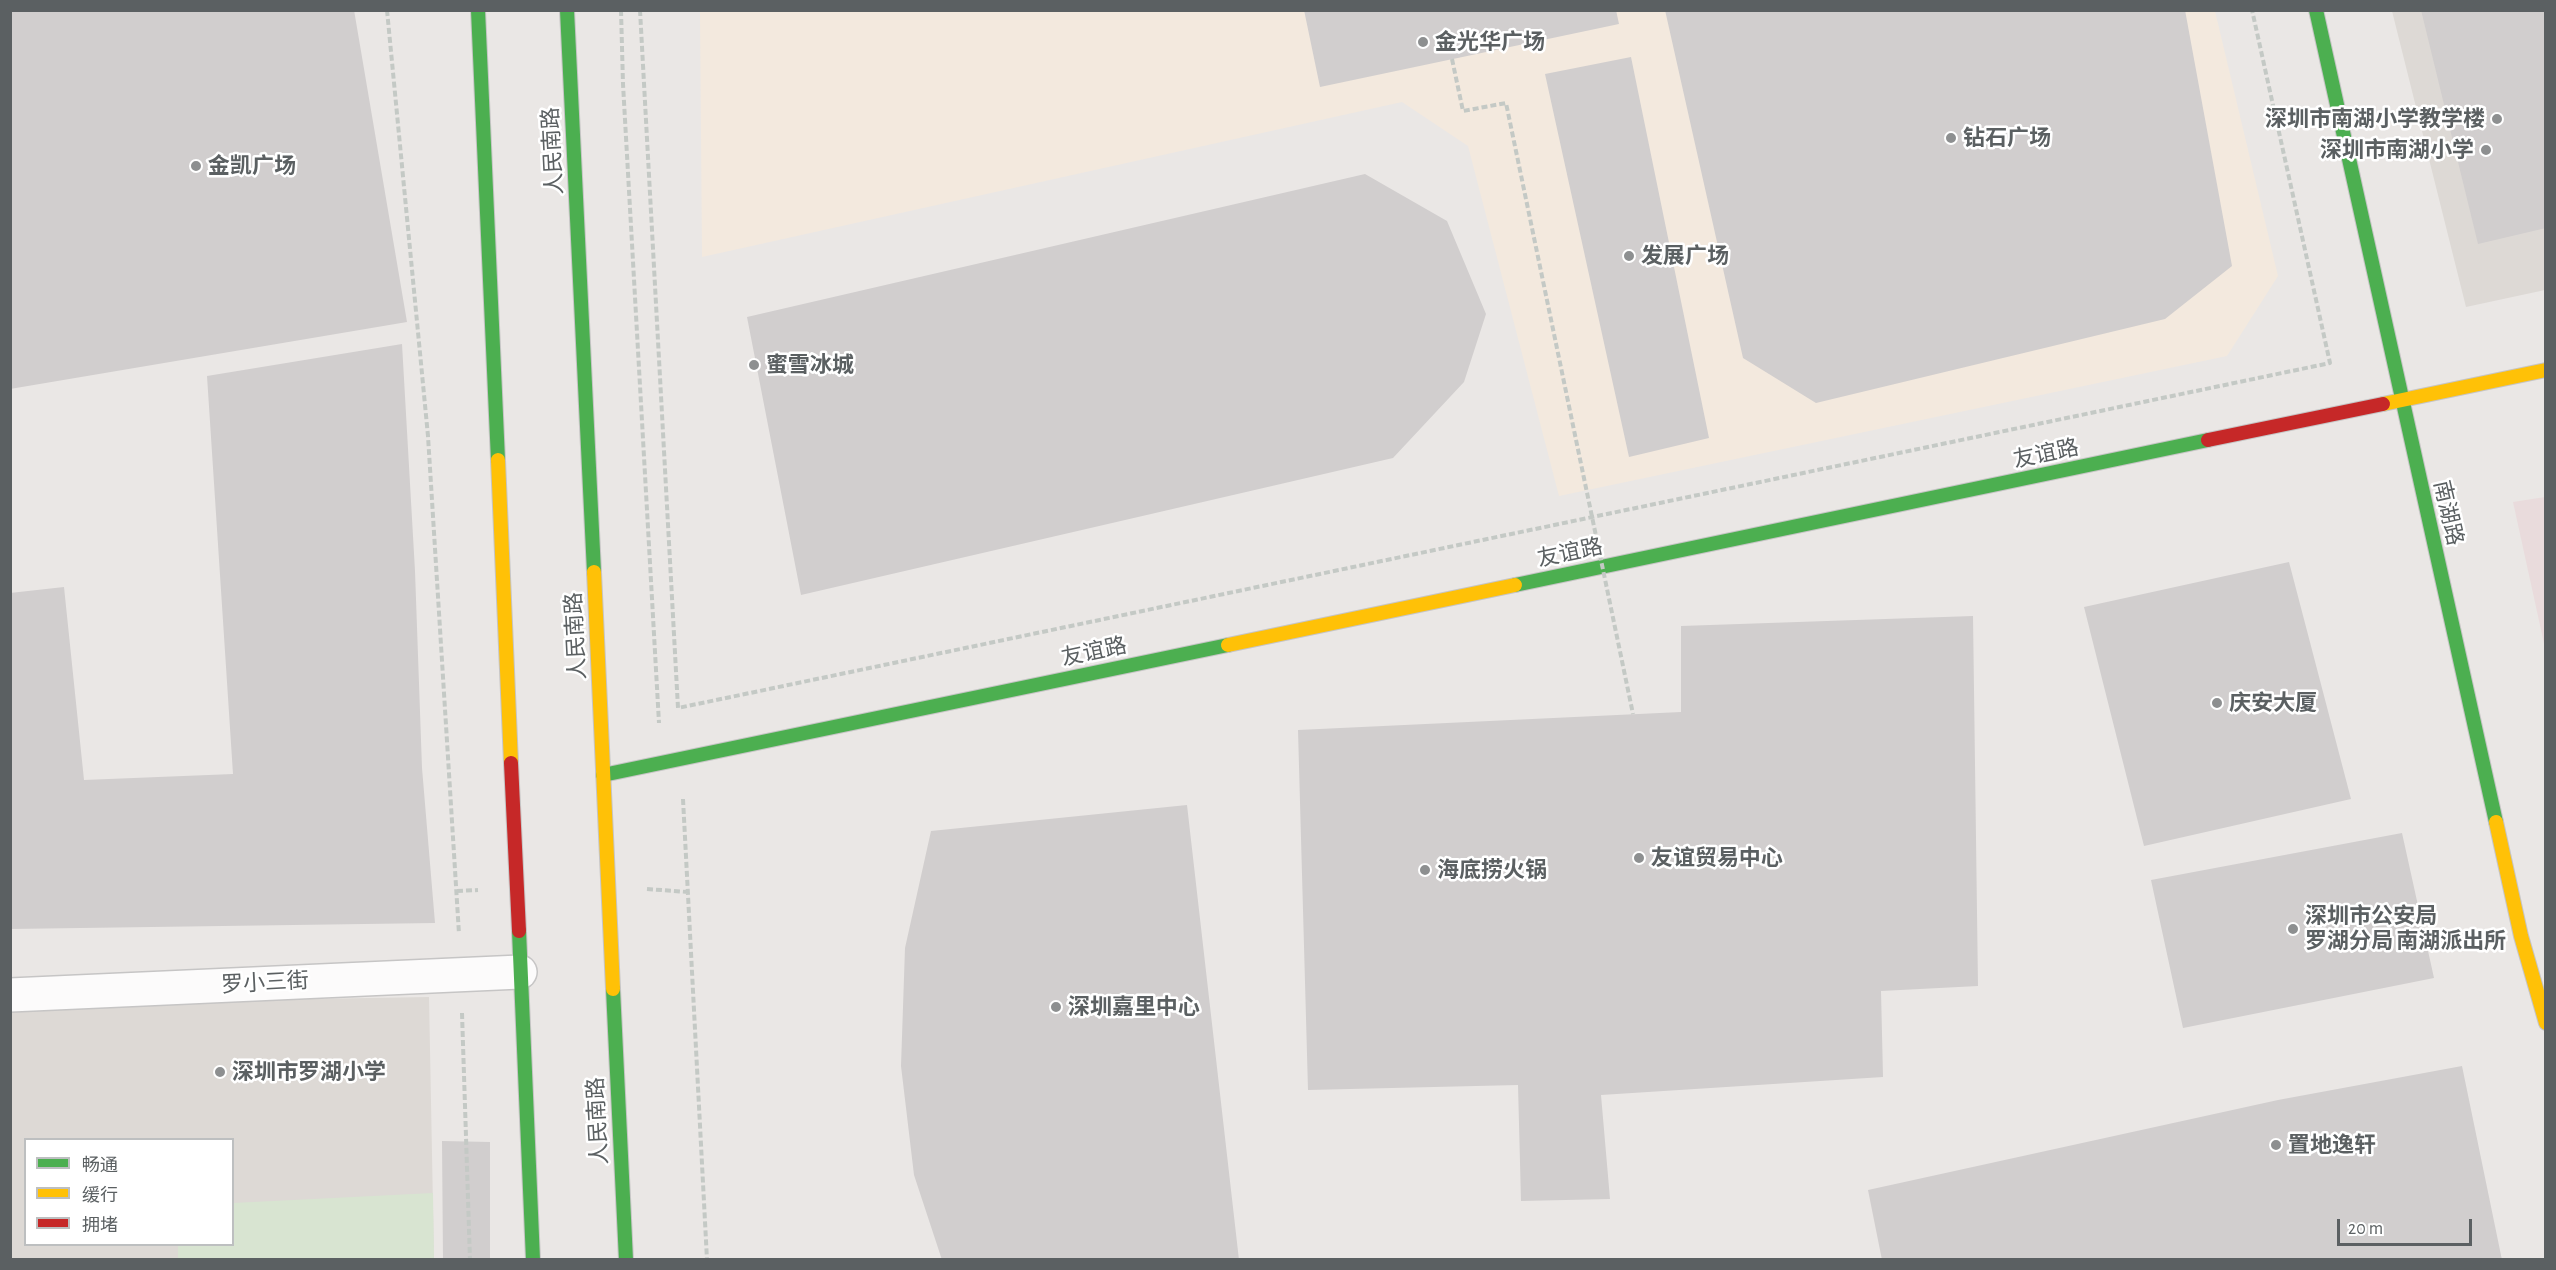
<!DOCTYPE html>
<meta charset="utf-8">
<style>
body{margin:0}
#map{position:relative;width:2556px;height:1270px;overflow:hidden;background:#eae7e5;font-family:"Alegreya Sans","Noto Sans SC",sans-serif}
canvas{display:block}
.frame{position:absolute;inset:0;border:12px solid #5b6062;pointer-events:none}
.legend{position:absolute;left:24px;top:1138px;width:210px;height:108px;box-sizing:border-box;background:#fff;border:2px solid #bdbfc0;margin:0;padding:8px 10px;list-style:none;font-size:18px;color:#5b6062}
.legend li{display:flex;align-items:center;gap:12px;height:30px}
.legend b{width:30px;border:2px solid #bdbfc0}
.scale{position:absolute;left:2337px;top:1219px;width:135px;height:27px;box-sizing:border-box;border:3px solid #5b6062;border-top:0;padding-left:8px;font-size:18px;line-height:21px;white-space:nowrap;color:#5b6062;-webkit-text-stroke:4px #fff;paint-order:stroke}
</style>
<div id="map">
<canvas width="2556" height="1270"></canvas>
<div class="frame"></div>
<ul class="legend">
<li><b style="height:8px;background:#4caf50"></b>畅通</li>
<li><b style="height:8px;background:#ffc107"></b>缓行</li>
<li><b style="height:8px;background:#c62828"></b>拥堵</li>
</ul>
<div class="scale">20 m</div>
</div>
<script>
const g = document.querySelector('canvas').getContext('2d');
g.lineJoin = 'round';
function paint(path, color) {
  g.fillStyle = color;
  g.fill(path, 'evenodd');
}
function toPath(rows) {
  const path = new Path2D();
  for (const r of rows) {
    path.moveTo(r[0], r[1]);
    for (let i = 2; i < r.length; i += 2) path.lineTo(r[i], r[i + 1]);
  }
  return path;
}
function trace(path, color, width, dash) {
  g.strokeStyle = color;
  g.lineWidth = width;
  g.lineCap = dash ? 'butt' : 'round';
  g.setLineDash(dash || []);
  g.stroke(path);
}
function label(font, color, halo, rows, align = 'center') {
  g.font = font + ' "Alegreya Sans","Noto Sans SC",sans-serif';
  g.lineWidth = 5;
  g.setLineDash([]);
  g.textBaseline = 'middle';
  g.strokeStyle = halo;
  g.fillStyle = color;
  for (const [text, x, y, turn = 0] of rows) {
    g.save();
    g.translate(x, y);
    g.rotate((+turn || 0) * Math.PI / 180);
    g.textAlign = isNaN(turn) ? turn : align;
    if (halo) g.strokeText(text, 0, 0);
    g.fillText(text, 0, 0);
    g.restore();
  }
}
const commercial = toPath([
 [700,11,2215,11,2278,276,2227,356,1559,496,1468,146,1402,102,702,257]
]);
const education = toPath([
 [2392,11,2545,11,2545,290,2466,307],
 [429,997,434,1259,11,1259,10,1004],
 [26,1140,232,1140,232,1244,26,1244]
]);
const medical = toPath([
 [2545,497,2546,497,2545,648,2513,502]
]);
const green = toPath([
 [433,1193,434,1259,178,1259,178,1245,232,1244,233,1203]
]);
const building = toPath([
 [10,10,354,10,407,322,10,389],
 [1304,10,1616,10,1619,24,1320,87],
 [1665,10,2185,10,2232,266,2165,319,1816,403,1743,358],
 [2421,10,2546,10,2546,228,2478,244],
 [1631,57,1709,438,1629,457,1545,74],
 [1365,174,1447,221,1486,314,1464,382,1393,458,801,595,747,317],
 [402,344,415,571,422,768,435,923,10,929,10,593,64,587,84,780,233,774,207,376],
 [2289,562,2351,799,2144,846,2084,607],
 [1973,616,1978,986,1881,991,1883,1077,1601,1095,1610,1199,1521,1201,1518,1085,1308,1090,1298,730,1681,712,1681,626],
 [1187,805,1239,1260,942,1260,914,1175,901,1066,905,948,931,831],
 [2402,833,2434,978,2183,1028,2151,880],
 [2462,1066,2502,1260,1882,1260,1868,1190,2278,1100],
 [442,1141,490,1142,490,1260,443,1260]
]);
const path = toPath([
 [387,10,428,436,459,934],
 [621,10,623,84,659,723],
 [640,10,678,708,2330,363,2252,10],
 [683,799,707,1260],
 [647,889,688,892],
 [457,891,478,890],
 [462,1013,470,1260]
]);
const street = toPath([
 [10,995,520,972]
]);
const fast = toPath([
 [478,10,498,460],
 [567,10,594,572],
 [2316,10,2496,822],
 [1515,585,2208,440],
 [603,775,1228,645],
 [519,931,533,1260],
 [613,989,626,1260]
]);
const slow = toPath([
 [2383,404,2546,370],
 [498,460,511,763],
 [594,572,613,989],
 [1228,645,1515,585],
 [2496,822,2521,936,2546,1023]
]);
const jam = toPath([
 [2208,440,2383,404],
 [511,763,519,931]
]);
const pathBridge = toPath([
 [1452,59,1463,111,1506,103,1633,714]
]);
const markers = [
 [1423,42,6,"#8d8f90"],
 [2497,119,6,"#8d8f90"],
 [1951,138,6,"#8d8f90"],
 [2486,150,6,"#8d8f90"],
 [196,166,6,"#8d8f90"],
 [1629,256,6,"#8d8f90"],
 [754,365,6,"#8d8f90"],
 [2217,703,6,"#8d8f90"],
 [1639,858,6,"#8d8f90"],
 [1425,870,6,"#8d8f90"],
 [2293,929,6,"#8d8f90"],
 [1056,1007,6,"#8d8f90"],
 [220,1072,6,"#8d8f90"],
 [2276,1145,6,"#8d8f90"]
];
const poiNames = [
 ["金光华广场",1435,42],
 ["深圳市南湖小学教学楼",2485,119,"right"],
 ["钻石广场",1963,138],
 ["深圳市南湖小学",2474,150,"right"],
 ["金凯广场",208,166],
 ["发展广场",1641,256],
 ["蜜雪冰城",766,365],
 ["庆安大厦",2229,703],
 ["友谊贸易中心",1651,858],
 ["海底捞火锅",1437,870],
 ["深圳市公安局",2305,916],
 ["罗湖分局 南湖派出所",2305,941],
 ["深圳嘉里中心",1068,1007],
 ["深圳市罗湖小学",232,1072],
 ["置地逸轩",2288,1145]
];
const streetNames = [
 ["人民南路",553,151,-93],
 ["友谊路",2046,454,-12],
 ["南湖路",2448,513,77],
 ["友谊路",1570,553,-12],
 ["人民南路",576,636,-93],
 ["友谊路",1094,652,-12],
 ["罗小三街",265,983,-3],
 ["人民南路",598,1121,-93]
];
paint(commercial, '#f3e9de');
paint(education, '#ddd9d5');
paint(medical, '#e9dbdc');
paint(green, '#d8e4d1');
paint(building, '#d1cece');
trace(street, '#c6c5c5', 36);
trace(fast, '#c6c5c5', 16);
trace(slow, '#c6c5c5', 16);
trace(jam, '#c6c5c5', 16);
trace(path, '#c4c9c5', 4, [6, 3]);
trace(street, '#fcfbfb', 33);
trace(fast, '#4caf50', 14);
trace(slow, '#ffc107', 14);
trace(jam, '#c62828', 14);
trace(pathBridge, '#c4c9c5', 4, [6, 3]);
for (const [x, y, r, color] of markers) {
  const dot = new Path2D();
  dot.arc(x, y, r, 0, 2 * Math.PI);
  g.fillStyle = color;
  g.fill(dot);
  trace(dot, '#fff', 2);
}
label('bold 22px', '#5b6062', '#fff', poiNames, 'left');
label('22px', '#5b6062', '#fff', streetNames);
</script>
